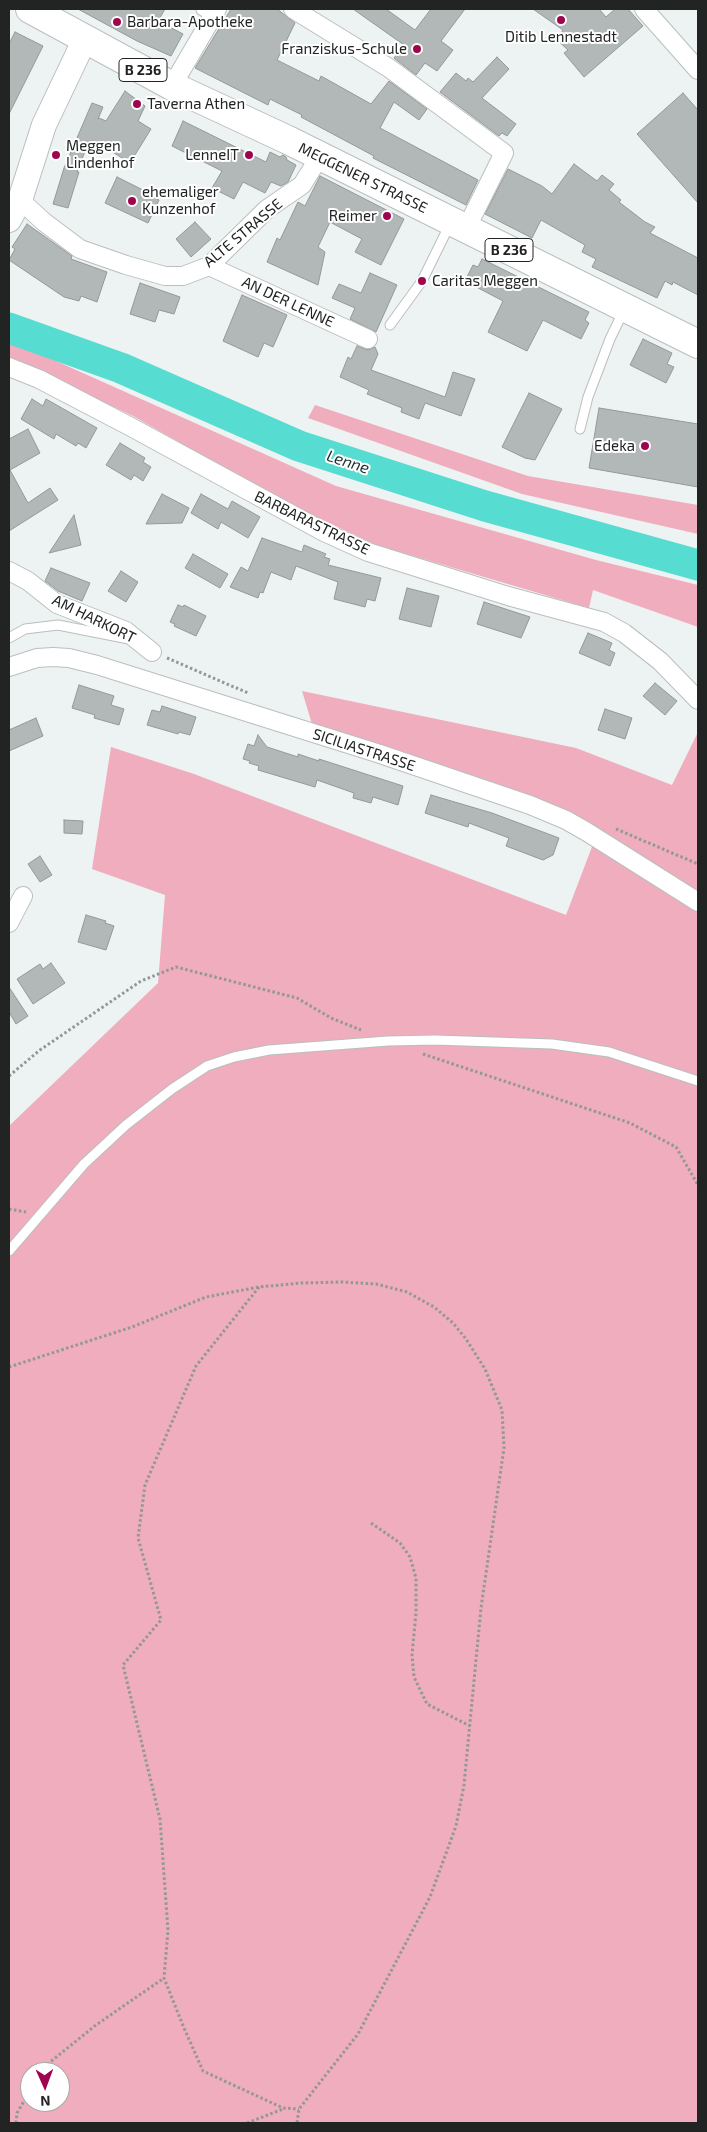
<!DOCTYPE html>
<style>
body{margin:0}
#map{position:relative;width:707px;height:2132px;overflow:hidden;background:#edf3f2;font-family:"Exo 2",sans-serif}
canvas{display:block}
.frame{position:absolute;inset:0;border:10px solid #222424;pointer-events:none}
.north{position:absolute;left:20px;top:2062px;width:50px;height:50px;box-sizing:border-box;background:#fff;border:1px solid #a7a7a7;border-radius:50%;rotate:178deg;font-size:14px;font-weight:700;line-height:20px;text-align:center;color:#222424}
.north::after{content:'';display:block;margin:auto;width:18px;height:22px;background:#9e054e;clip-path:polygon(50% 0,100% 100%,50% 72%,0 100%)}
</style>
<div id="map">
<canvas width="707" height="2132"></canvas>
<div class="frame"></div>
<div class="north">N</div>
</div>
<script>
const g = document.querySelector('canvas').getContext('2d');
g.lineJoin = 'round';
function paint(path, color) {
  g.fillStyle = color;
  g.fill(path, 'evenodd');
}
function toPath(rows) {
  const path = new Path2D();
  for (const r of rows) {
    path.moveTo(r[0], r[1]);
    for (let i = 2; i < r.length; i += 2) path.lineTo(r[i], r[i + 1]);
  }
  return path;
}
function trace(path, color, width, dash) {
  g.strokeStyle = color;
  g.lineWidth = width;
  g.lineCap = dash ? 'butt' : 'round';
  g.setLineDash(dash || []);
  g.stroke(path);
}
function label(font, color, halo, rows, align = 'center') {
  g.font = font + ' "Exo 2",sans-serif';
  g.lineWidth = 4;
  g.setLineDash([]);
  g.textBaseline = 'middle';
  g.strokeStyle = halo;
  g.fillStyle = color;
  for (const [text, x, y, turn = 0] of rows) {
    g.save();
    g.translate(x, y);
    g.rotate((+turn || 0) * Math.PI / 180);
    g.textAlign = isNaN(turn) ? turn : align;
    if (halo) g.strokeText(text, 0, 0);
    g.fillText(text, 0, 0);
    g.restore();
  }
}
const green = toPath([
 [9,340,336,486,596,560,698,585,698,627,593,590,589,608,376,545,286,503,133,416,9,358],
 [315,405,528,476,698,505,698,534,522,494,308,418],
 [302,691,576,748,672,785,698,732,698,2123,9,2123,9,1126,158,983,165,895,92,869,111,747,194,774,566,915,598,831,312,724],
 [30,2072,60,2072,60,2102,30,2102]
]);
const river = toPath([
 [9,328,121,368,299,446,485,506,698,565]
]);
const building = toPath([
 [78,9,165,9,158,21,183,34,171,56,137,41,78,9],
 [231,9,277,9,295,23,277,60,319,81,321,76,371,104,389,81,427,109,419,120,394,102,380,128,478,180,466,205,373,158,374,156,301,117,302,115,270,99,268,105,195,68,231,9],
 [353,9,386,9,415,30,431,9,465,9,441,41,453,50,437,71,425,63,416,75,394,58,404,45,353,9],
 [533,9,599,9,606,17,615,9,628,9,643,26,584,77,564,53,568,50,557,40,563,30,533,9],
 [15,32,43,46,9,114,9,44,15,32],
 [497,57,509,69,482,98,516,124,507,136,502,133,499,136,440,92,456,73,466,81,468,78,473,82,497,57],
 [125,91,145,106,138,121,151,129,130,163,111,151,89,141,77,172,79,172,68,208,53,204,64,168,92,103,103,107,98,119,99,118,106,121,125,91],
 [683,93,698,110,698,203,637,134,683,93],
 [183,121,266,162,270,152,280,157,283,155,286,157,287,160,296,165,288,182,281,186,271,182,265,193,243,182,234,199,212,188,222,171,172,146,183,121],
 [574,164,597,181,602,175,614,184,609,190,621,200,619,202,645,222,655,227,650,233,698,258,698,295,673,282,672,285,665,281,657,298,592,267,596,259,582,252,585,245,541,220,532,238,485,214,508,169,542,186,552,194,574,164],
 [320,176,404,219,381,265,355,252,362,239,330,222,318,247,325,252,318,285,267,262,277,238,280,240,298,202,305,206,320,176],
 [117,177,149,193,148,195,159,200,148,223,105,203,117,177],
 [195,222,211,239,191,257,176,239,195,222],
 [27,224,72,256,71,259,107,272,97,302,81,296,79,301,64,297,9,260,15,249,12,247,27,224],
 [482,259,589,312,585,320,589,323,581,339,543,320,527,351,488,332,503,301,465,281,473,265,478,267,482,259],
 [370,273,397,285,376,332,350,319,355,308,332,298,339,284,361,293,370,273],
 [140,283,180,297,174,314,159,310,155,322,130,314,140,283],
 [242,295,287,315,273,347,264,343,258,357,223,341,242,295],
 [643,339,672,353,667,364,674,367,666,383,630,365,643,339],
 [357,346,368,350,375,347,378,354,371,370,445,397,453,372,475,379,461,416,425,403,419,419,401,412,402,408,367,394,369,390,340,377,348,357,351,359,357,346],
 [529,393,562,409,535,460,525,458,502,447,529,393],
 [32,399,43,406,46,399,97,428,86,448,78,443,76,446,56,434,54,439,21,419,32,399],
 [599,408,698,424,698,487,589,468,599,408],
 [28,429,40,453,10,470,28,503,50,488,58,500,9,531,9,439,28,429],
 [120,443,145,458,143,462,151,467,143,481,134,475,131,480,106,465,120,443],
 [162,494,189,508,182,523,146,524,162,494],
 [201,494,228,509,232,501,260,517,248,538,221,522,218,529,191,513,201,494],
 [74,515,81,545,49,553,74,515],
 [262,538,302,552,304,545,326,554,324,557,330,559,328,565,381,578,375,601,367,599,365,607,334,599,338,582,296,566,291,580,271,572,263,593,260,592,258,598,230,587,241,567,248,571,262,538],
 [193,554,228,574,220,588,185,568,193,554],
 [51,568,90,583,82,601,58,591,45,581,51,568],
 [121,571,138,582,126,602,108,591,121,571],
 [407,588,439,596,431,627,399,619,407,588],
 [484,602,530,617,521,638,477,624,484,602],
 [178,605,183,607,184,605,206,616,196,636,174,626,175,624,170,622,178,605],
 [588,633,612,643,609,650,615,653,610,666,579,653,588,633],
 [655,683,677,701,665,715,643,696,655,683],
 [79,685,114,696,111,705,124,709,119,725,94,718,95,715,72,708,79,685],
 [162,706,196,717,190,735,179,732,178,734,147,725,152,710,160,712,162,706],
 [605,709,632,718,625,739,598,730,605,709],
 [36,718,43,736,9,751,9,730,36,718],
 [258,735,267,747,298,757,298,754,319,761,319,759,403,786,398,805,373,797,371,803,353,798,354,793,317,780,315,787,258,770,259,766,249,763,250,761,243,759,248,744,254,746,258,735],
 [431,795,492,813,559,838,553,855,543,860,506,846,509,838,469,823,468,827,425,813,431,795],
 [64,820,83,821,82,834,64,833,64,820],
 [40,856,52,875,40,882,28,864,40,856],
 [86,915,106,921,105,923,114,926,106,950,78,942,86,915],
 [51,963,65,983,33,1004,17,979,40,964,43,969,51,963],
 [9,987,28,1016,16,1024,9,1012,9,987]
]);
const path = toPath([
 [167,658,248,693],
 [616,829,698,864],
 [423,1054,630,1123,676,1147,698,1185],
 [9,1076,40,1050,141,981,176,967,297,998,331,1018,361,1030],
 [9,1209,26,1212],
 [259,1287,196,1366,145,1485,138,1538,161,1620,123,1665,160,1819,168,1930,164,1978,184,2028,203,2071,283,2108,299,2109],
 [9,1367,132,1327,206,1297,259,1287,301,1283,342,1282,376,1284,407,1292,434,1307,453,1323,466,1339,485,1369,502,1410,504,1448,481,1608,464,1785,456,1826,430,1897,358,2034,299,2109,297,2123],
 [371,1523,400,1543,410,1557,416,1578,416,1613,412,1655,414,1677,427,1704,470,1726],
 [41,2072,44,2067,96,2025,164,1978],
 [16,2123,17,2113,30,2091],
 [247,2123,283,2109]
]);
const lane = toPath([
 [201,10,212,17],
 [390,325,422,281,450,224],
 [580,429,588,397,610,339,624,310],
 [9,638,25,629,58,625,129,639],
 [9,1251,84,1164,126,1125,172,1089,207,1066,234,1057,269,1050,388,1041,435,1040,552,1044,609,1052,698,1081]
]);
const street = toPath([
 [293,9,389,68,504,153,466,229],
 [644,9,698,70],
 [172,86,217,9],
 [20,200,44,222,80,249,126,265,165,276,183,276,209,266,267,209,302,185,320,156],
 [209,266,368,339],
 [9,367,39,379,131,427,324,532,368,552,508,596,604,622,624,633,660,661,698,700],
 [9,571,28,581,57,604,126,631,152,652],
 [9,667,37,658,53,657,69,658,97,665,380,754,530,805,566,820,587,832,698,902],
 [9,923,23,896]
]);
const secondary = toPath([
 [9,220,20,200,44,125,85,39]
]);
const primary = toPath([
 [30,9,172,86,288,140,698,344]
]);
const markers = [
 [561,20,5,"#9e054e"],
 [117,22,5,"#9e054e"],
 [417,49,5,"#9e054e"],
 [137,104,5,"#9e054e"],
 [56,155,5,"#9e054e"],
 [249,155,5,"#9e054e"],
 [132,201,5,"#9e054e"],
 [387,216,5,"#9e054e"],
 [422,281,5,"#9e054e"],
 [645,446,5,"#9e054e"]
];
const shields = [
 [143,70,48],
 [509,250,48]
];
const shieldNames = [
 ["B 236",143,70],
 ["B 236",509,250]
];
const poiNames = [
 ["Barbara-Apotheke",127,22],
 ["Ditib Lennestadt",561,37,"center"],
 ["Franziskus-Schule",407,49,"right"],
 ["Taverna Athen",147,104],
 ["Meggen",66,146],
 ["Lindenhof",66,163],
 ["LenneIT",239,155,"right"],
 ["ehemaliger",142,192],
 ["Kunzenhof",142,209],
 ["Reimer",377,216,"right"],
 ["Caritas Meggen",432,281],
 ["Edeka",635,446,"right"]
];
const streetNames = [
 ["MEGGENER STRASSE",363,178,26],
 ["ALTE STRASSE",243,233,-40],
 ["AN DER LENNE",288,302,25],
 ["BARBARASTRASSE",312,523,26],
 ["AM HARKORT",94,619,26],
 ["SICILIASTRASSE",364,750,18]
];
const waterNames = [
 ["Lenne",348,462,18]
];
paint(green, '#efadbe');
trace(river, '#56dcd0', 31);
paint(building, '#b2b8b7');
trace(building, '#939898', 1);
trace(lane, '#babfbe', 11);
trace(street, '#babfbe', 20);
trace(secondary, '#babfbe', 26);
trace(primary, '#babfbe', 30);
trace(path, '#939796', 3, [2.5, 2.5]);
trace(lane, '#fff', 9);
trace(street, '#fff', 18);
trace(secondary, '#fff', 24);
trace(primary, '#fff', 28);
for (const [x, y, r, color] of markers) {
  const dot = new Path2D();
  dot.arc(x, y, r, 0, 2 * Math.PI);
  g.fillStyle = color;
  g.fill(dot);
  trace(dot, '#fff', 2);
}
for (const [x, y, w] of shields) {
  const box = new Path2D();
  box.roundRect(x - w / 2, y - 11.5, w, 23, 4);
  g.fillStyle = '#fff';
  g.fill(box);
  trace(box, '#222424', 1);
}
label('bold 14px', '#222424', null, shieldNames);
label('15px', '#222424', '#fff', poiNames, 'left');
label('15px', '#222424', '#fff', streetNames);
label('italic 16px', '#182f2c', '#fff', waterNames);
</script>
